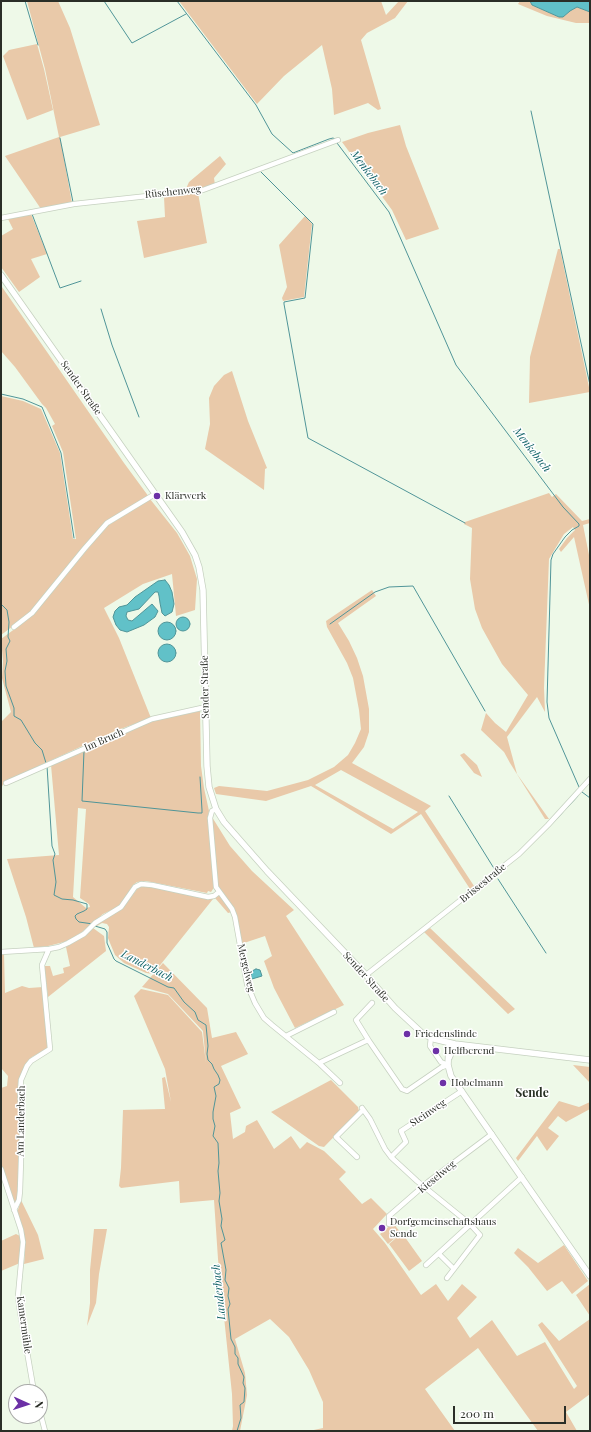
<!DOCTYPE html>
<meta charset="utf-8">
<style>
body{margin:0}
#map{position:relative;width:591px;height:1432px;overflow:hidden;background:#eef9e8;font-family:"Playfair Display",serif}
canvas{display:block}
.frame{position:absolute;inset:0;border:2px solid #2a2e27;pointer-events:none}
.north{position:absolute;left:8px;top:1384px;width:40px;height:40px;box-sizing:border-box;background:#fff;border:1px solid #aaaba9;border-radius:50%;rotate:93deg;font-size:11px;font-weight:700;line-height:16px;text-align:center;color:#2a2e27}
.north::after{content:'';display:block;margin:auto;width:14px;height:18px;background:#6c30a6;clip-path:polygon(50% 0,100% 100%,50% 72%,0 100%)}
.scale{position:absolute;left:453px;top:1406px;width:113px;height:18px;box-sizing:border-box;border:2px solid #2a2e27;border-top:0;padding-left:5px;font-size:12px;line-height:14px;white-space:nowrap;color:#2a2e27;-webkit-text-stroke:3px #fff;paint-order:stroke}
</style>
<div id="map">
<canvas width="591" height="1432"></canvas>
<div class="frame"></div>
<div class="north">N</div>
<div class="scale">200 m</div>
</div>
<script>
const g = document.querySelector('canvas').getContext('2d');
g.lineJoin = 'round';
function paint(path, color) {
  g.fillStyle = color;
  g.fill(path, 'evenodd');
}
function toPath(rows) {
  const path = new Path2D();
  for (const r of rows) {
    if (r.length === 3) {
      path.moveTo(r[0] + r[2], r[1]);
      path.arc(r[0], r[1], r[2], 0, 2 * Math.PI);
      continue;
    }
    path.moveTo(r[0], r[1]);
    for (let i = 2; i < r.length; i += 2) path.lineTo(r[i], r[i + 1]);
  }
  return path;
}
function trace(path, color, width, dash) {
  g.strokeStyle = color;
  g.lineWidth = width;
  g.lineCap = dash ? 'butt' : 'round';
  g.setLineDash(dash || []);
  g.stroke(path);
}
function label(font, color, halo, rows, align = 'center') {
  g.font = font + ' "Playfair Display",serif';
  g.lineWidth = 3;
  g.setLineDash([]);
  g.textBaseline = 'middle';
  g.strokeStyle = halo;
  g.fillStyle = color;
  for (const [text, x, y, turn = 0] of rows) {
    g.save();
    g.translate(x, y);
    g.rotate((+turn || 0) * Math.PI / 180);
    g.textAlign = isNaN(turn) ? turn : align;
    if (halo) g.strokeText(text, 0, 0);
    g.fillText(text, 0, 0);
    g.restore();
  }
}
const green = toPath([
 [27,1,58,1,70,28,100,125,60,137,72,203,41,209,5,156,59,137,45,69],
 [179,1,381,1,386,15,399,1,408,1,395,18,367,33,361,40,381,109,378,110,368,103,334,115,332,89,322,45,284,76,257,104],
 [520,1,530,1,532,5,559,17,563,17,570,11,577,7,590,12,590,23,576,23,547,16,518,4],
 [37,44,44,69,53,110,27,120,3,56,9,50],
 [400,125,406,146,439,229,406,240,392,210,342,142,368,133],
 [220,156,226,164,214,178,215,185,203,189,185,191,189,182],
 [198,193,207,243,144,258,137,221,165,217,164,197],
 [31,214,47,254,31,259,40,277,19,292,1,267,1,236,13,229,8,219],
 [305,216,312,224,304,297,283,301,282,298,287,287,279,245],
 [558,249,560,249,590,392,529,403,530,357],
 [2,287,124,463,149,497,103,524,32,612,1,635,1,396,23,401,41,409,60,453,73,539,76,539,63,452,52,426,55,424,46,408,42,404,15,367,1,351,1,288],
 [232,371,248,421,267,468,265,469,264,490,205,449,210,424,209,398,214,386,224,375],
 [549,493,552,497,556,494,582,521,590,519,590,523,583,525,590,560,590,609,574,537,561,552,559,549,567,538,575,530,573,527,564,534,549,559,544,688,545,712,537,697,507,737,517,774,549,819,545,819,510,763,504,752,481,730,486,713,495,723,506,732,528,695,502,664,482,628,475,609,470,579,472,528,464,524,465,522],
 [150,499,177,533,190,556,197,579,195,610,176,616,172,574,143,584,104,608,119,638,151,718,115,731,4,782,1,789,1,722,11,712,2,678,3,661,1,639,16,628,53,590,107,526],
 [372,590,376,596,338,623,349,641,357,658,363,676,369,709,369,732,364,747,352,763,431,806,425,811,474,886,470,889,421,814,391,834,311,786,266,801,216,794,214,788,219,786,267,791,308,780,334,767,348,755,355,743,361,729,359,710,353,678,347,663,327,627,326,621],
 [341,770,418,812,393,829,315,785],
 [200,711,201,766,204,788,209,811,208,816,215,886,211,892,208,891,207,893,146,881,137,882,133,885,120,906,103,914,82,932,68,941,48,946,34,948,26,917,7,859,59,855,51,765,152,721],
 [78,808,86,809,80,898,89,904,90,907,86,908,73,897],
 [464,753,477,765,482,777,474,773,460,755],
 [212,817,230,846,252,871,294,910,286,916,344,1005,295,1028,274,988,264,961,272,956,265,936,241,944,239,926,218,886],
 [142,886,146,886,213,899,153,974,146,973,124,963,115,955,110,943,108,938,109,927,107,924,102,923,97,926,95,925,122,909,137,889],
 [219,894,232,912,228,913,215,898],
 [93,928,104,936,106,951,48,997,44,966,50,966,53,976,64,973,63,968,70,966,66,947,85,935],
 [430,928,515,1009,508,1014,424,932],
 [1,953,4,953,5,993,22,986,29,988,43,987,48,1048,32,1057,23,1072,18,1196,16,1205,14,1205,1,1164,1,1088,7,1086,8,1076,1,1068],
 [163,963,207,1008,212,1038,236,1032,248,1054,221,1066,241,1108,230,1113,233,1139,245,1132,246,1126,257,1120,274,1149,291,1136,300,1149,307,1142,324,1151,346,1172,339,1179,362,1204,371,1198,387,1214,373,1229,385,1243,421,1295,436,1284,448,1301,462,1284,477,1297,457,1318,470,1338,492,1320,517,1356,545,1342,574,1389,577,1386,538,1325,542,1322,559,1341,590,1319,590,1394,566,1412,577,1431,538,1431,478,1348,425,1389,455,1431,309,1431,323,1428,323,1402,309,1370,289,1337,270,1319,235,1339,245,1373,247,1395,240,1431,232,1431,233,1426,232,1394,218,1259,214,1200,180,1203,179,1181,121,1188,119,1186,121,1168,123,1110,165,1109,162,1078,165,1077,171,1102,165,1069,134,996,141,989,168,995,202,1032,206,1063,203,1031,168,994,142,987],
 [573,1065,590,1067,590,1083],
 [331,1080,358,1107,359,1111,324,1147,319,1146,309,1139,271,1112],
 [559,1101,579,1107,590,1102,590,1109,566,1122,558,1116,548,1128,559,1136,547,1151,537,1136,518,1161,516,1158],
 [21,1200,38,1235,44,1259,24,1264,25,1252,24,1234,17,1213],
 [393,1223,401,1233,388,1244,380,1234],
 [94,1229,107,1229,99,1274,96,1303,87,1326,90,1303,90,1270],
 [402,1233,422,1261,409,1271,389,1244],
 [16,1234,20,1236,22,1242,20,1263,1,1271,1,1241],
 [564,1245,588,1281,572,1294,562,1281,547,1291,528,1267,514,1253,518,1248,538,1263],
 [590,1284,590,1316,576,1295]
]);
const water = toPath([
 [530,1,590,1,590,12,577,7,570,11,563,17,559,17,532,5,530,1],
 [165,580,169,585,172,592,174,604,172,612,165,616,162,613,160,603,159,596,158,592,155,592,139,609,127,612,126,616,128,620,132,621,152,604,158,611,155,617,144,625,127,632,120,630,116,625,113,617,115,611,119,607,127,605,135,597,158,581,165,580],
 [183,624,7],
 [167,631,9],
 [167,653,9],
 [256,969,260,970,262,976,252,979,251,978,252,971,256,969]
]);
const stream = toPath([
 [25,1,38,45],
 [104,1,132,43,186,14],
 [177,1,256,105,272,134,293,153,329,139,333,138,335,139],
 [531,111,590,385],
 [60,138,73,202],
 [337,143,389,212,456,365,563,507,579,524,579,526,572,530,565,537,553,554,551,560,547,702,549,718,579,787],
 [261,172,313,224,305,298,284,302,284,304,308,438,465,523],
 [32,214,60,288,81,281],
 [101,309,112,345,139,417],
 [1,394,23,399,42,407,61,453,74,538],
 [1,604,7,610,9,622,8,637,10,641,6,649,7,661,5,671,6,686,14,708,14,716,21,720,35,743,42,750,46,763],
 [330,624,375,592,389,587,413,586,485,711],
 [84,751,82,801,198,813,202,813,202,810,200,777],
 [47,766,52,846,55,854,53,860,56,882,54,895,62,899,73,900,87,904,87,909,84,911,77,914,75,916,76,919,79,922,93,924],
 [582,792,590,798],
 [449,796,495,870],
 [550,826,578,796],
 [498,879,546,953],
 [95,926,105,929,107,932,107,943,114,959,116,961,168,987,174,988,184,1002,195,1012,198,1020,206,1025,208,1046,207,1054,208,1060,212,1064,214,1069,218,1075,220,1080,219,1084,214,1087,216,1096,213,1112,213,1119,215,1126,213,1136,218,1143,219,1163,218,1171,220,1193,219,1201,222,1219,221,1226,225,1240,221,1243,226,1270,225,1280,229,1288,228,1296,230,1304,228,1309,231,1339,235,1347,235,1354,238,1358,238,1364,244,1377,243,1383,245,1388,244,1402,240,1405,241,1418,237,1431]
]);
const minor = toPath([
 [1,218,74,204,203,190,338,140],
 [14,627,32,613,85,548,107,523,155,494],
 [6,783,152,719,206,707],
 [216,809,212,811,210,818,216,887,232,909,235,917,247,984,255,1003,264,1018,272,1025,320,1064,340,1083],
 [1,952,49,949,59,947,68,943,84,934,95,923,121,907,135,887,141,884,152,885,208,897,214,896,219,892],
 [366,975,519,854,548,825,590,779],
 [286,1036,334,1012],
 [431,1037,430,1046,441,1062,448,1065],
 [369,1041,356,1020,372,1003],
 [320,1064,321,1062,366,1041,369,1041,402,1089,407,1091,442,1067,448,1065],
 [362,1108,370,1119,385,1149,391,1157,417,1181,470,1224,480,1235,447,1278],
 [357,1157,336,1137,363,1110],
 [391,1157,406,1142,401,1131,462,1091],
 [1,1169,21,1230,23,1242,18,1296,20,1311,34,1392],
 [14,1210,19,1200,20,1191,22,1129,20,1093,21,1080,27,1066,31,1061,50,1049,42,965,49,949],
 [389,1224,389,1216,428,1182,492,1134],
 [439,1254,454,1269],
 [426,1265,522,1177],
 [40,1412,45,1431]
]);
const major = toPath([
 [1,275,182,532,195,555,199,567,203,590,207,766,209,787,216,809,224,822,267,871,366,975,395,1008,422,1033,434,1039,455,1044,590,1060],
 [449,1043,448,1065,451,1076,590,1276],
 [449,1058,455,1044]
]);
const markers = [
 [157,496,4,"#6c30a6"],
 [407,1034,4,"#6c30a6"],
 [436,1051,4,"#6c30a6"],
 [443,1083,4,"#6c30a6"],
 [382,1228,4,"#6c30a6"]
];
const streetNames = [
 ["Rüschenweg",173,192,-6],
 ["Sender Straße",81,388,55],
 ["Sender Straße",205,687,-91],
 ["Im Bruch",104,740,-24],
 ["Brissestraße",483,883,-39],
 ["Mergelweg",246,968,77],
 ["Sender Straße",366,977,48],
 ["Steinweg",428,1113,-34],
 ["Am Landerbach",21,1121,-89],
 ["Kieselweg",437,1177,-39],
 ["Kamermühle",24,1325,82]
];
const poiNames = [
 ["Klärwerk",165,496],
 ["Friedenslinde",415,1034],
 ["Helfberend",444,1051],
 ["Hobelmann",451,1083],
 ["Dorfgemeinschaftshaus",390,1222],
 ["Sende",390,1234]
];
const waterNames = [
 ["Menkebach",369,173,53],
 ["Menkebach",532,450,52],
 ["Landerbach",147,966,27],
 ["Landerbach",219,1292,-96]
];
const quarterNames = [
 ["Sende",532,1093]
];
paint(green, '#e9c9a9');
paint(water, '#61c1c8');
trace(water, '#509598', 1);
trace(stream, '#509598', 1);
trace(minor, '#c6d1c0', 6);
trace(major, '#c6d1c0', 7);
trace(minor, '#fff', 4.5);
trace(major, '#fff', 5.5);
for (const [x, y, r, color] of markers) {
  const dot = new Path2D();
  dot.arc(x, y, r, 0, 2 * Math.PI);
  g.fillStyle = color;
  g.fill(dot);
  trace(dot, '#fff', 1.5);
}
label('10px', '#2a2e27', '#fff', streetNames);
label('10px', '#2a2e27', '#fff', poiNames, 'left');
label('italic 11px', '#106267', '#fff', waterNames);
label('bold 12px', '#293125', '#fff', quarterNames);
</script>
